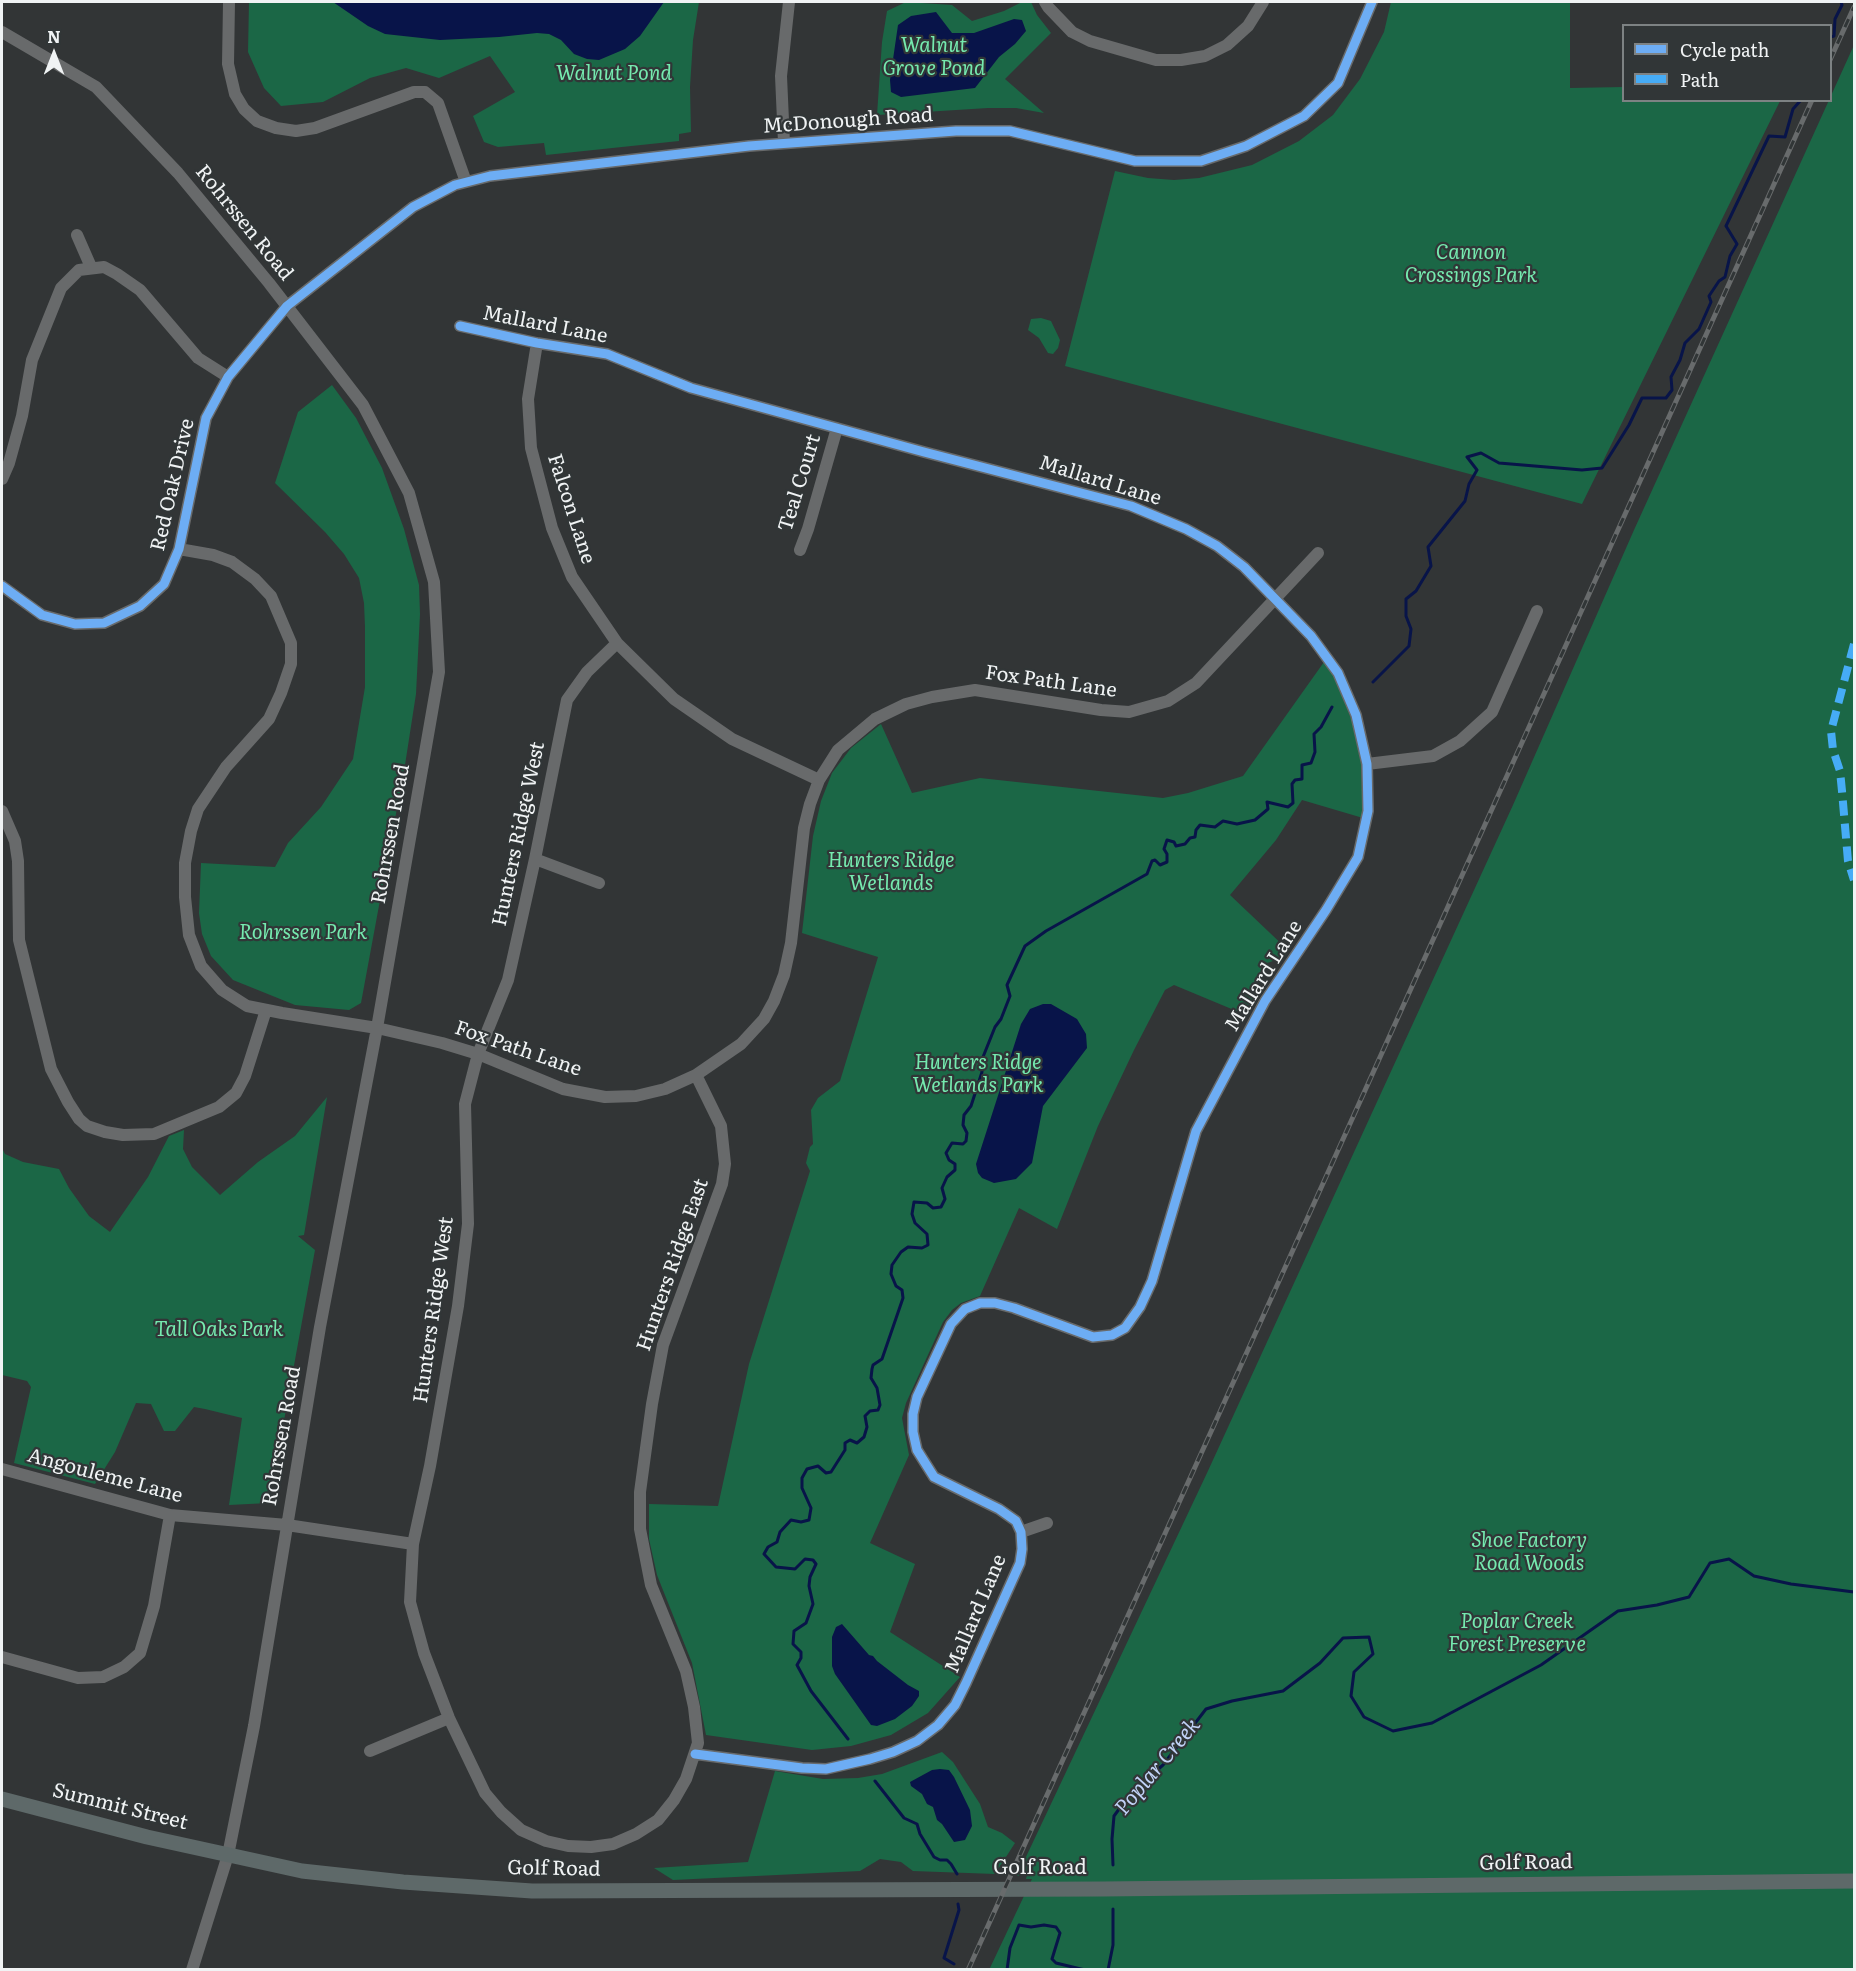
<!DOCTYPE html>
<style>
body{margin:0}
#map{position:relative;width:1856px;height:1971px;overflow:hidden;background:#323536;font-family:Literata,serif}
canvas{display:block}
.frame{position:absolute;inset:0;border:3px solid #f0f3f4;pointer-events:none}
.legend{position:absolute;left:1622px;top:24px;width:210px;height:78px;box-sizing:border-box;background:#313637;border:2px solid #7d8283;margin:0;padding:8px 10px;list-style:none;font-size:18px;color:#f0f3f4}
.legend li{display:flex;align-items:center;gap:12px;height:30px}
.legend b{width:30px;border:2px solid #7d8283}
.north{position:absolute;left:24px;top:24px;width:60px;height:60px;-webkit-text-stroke:4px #313637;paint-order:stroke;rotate:0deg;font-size:16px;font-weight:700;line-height:24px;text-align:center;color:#f0f3f4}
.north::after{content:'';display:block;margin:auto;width:21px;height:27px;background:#f0f3f4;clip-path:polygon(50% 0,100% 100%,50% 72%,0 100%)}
</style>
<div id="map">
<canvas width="1856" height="1971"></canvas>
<div class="frame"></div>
<ul class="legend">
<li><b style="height:8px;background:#6dadf4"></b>Cycle path</li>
<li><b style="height:8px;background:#46acf6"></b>Path</li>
</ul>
<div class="north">N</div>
</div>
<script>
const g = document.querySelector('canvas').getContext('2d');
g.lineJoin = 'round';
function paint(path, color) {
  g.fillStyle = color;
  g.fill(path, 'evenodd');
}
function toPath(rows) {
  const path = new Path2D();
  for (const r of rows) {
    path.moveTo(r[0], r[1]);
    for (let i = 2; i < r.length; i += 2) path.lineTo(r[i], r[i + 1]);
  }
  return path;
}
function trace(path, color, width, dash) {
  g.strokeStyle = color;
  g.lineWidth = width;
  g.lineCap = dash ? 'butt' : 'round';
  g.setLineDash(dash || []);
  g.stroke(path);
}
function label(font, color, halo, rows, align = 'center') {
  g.font = font + ' Literata,serif';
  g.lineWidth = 4.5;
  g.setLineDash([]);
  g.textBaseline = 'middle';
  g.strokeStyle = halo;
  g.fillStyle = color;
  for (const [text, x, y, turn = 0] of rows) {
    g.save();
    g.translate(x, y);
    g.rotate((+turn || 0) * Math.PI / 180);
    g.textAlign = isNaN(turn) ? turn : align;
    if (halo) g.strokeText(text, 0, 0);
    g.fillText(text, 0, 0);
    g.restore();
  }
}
const green = toPath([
 [249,2,699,2,693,40,690,87,691,132,679,134,679,141,546,155,544,143,498,147,484,142,473,116,515,92,490,56,439,78,406,68,370,78,323,102,281,106,264,88,248,52],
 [906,2,952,5,972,21,1004,11,1022,2,1031,2,1037,15,1051,33,1005,79,1044,113,1016,108,988,108,877,115,882,42,887,11],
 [1391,2,1570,2,1570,88,1623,87,1624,100,1780,101,1582,504,1065,366,1115,171,1148,178,1174,180,1199,178,1252,165,1299,141,1333,115,1360,79,1384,32],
 [1854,45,1854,1969,989,1970,1032,1879,1026,1879,1027,1875,1017,1876,1207,1473,1513,805,1634,530],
 [1041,318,1051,321,1060,340,1058,348,1053,354,1048,353,1039,338,1028,330,1031,319],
 [332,385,356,418,382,468,404,529,419,585,420,614,416,694,405,765,361,1003,349,1010,295,1005,233,980,211,956,202,934,199,913,201,863,275,867,288,843,321,807,353,759,365,687,365,627,364,603,359,578,344,554,325,532,275,483,298,412],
 [1324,662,1334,674,1352,721,1361,763,1363,818,1302,800,1276,840,1230,895,1289,951,1282,958,1267,963,1259,976,1259,990,1246,1015,1174,985,1165,990,1134,1050,1098,1126,1057,1229,1019,1208,980,1296,961,1303,952,1310,943,1322,906,1403,902,1418,909,1455,870,1543,915,1564,890,1632,960,1677,928,1713,891,1735,851,1746,812,1750,706,1735,692,1663,657,1575,649,1539,649,1504,718,1506,749,1364,810,1171,806,1163,810,1147,813,1144,811,1110,818,1098,840,1081,878,957,802,933,813,836,821,801,832,773,851,748,881,724,912,793,980,778,1163,798,1188,793,1243,776],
 [327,1097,304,1235,298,1236,315,1250,269,1503,229,1505,242,1418,205,1409,194,1407,175,1431,164,1431,151,1404,136,1403,115,1452,95,1484,14,1463,31,1387,27,1381,2,1375,2,1148,5,1154,23,1162,59,1169,69,1188,89,1216,110,1232,148,1177,169,1136,184,1130,183,1149,192,1167,220,1195,258,1162,295,1136],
 [942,1752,953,1762,980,1804,988,1827,1002,1833,1015,1843,995,1874,913,1871,901,1862,880,1859,860,1871,673,1880,654,1868,748,1862,775,1771,823,1779,858,1778,882,1774]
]);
const water = toPath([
 [333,2,664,2,640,36,625,49,599,60,587,59,574,54,561,40,549,34,537,33,499,37,440,40,385,34,368,26],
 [936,12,952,33,974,33,1014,19,1022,20,1026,31,1015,44,999,57,975,88,901,97,891,92,890,80,898,25,911,16],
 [1043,1004,1051,1004,1077,1019,1086,1034,1087,1048,1043,1106,1032,1163,1016,1179,994,1183,982,1178,978,1173,976,1164,1021,1024,1030,1009],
 [842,1624,869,1655,873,1656,877,1661,908,1685,919,1691,919,1696,912,1706,895,1719,877,1726,871,1725,835,1674,832,1666,832,1637,836,1627],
 [940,1769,949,1770,954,1777,970,1810,972,1826,965,1840,954,1842,942,1824,937,1820,933,1807,927,1804,922,1794,911,1786,910,1782,932,1770]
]);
const stream = toPath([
 [1830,37,1834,36,1835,19,1842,5,1841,2],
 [1373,682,1409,646,1411,629,1406,616,1406,599,1416,591,1431,566,1428,547,1465,501,1469,484,1477,470,1467,457,1481,453,1499,463,1582,470,1602,468,1629,425,1642,398,1666,398,1672,390,1671,377,1680,360,1685,343,1699,329,1711,302,1709,296,1719,281,1725,277,1730,256,1737,244,1726,226,1769,136,1785,137,1793,109,1801,100],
 [848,1739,811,1691,797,1665,801,1658,801,1652,793,1644,794,1631,806,1623,813,1604,809,1586,810,1577,816,1564,813,1560,805,1559,795,1569,776,1567,764,1554,768,1547,777,1542,780,1532,791,1520,801,1522,809,1520,811,1508,802,1488,802,1478,807,1469,818,1466,826,1473,831,1472,845,1450,845,1443,850,1440,857,1443,864,1437,867,1427,865,1416,870,1411,878,1410,880,1405,877,1388,871,1378,872,1369,873,1365,882,1359,903,1298,902,1290,896,1286,891,1274,892,1265,901,1252,908,1247,922,1248,928,1245,927,1234,915,1223,912,1214,914,1202,927,1203,933,1208,941,1207,945,1199,942,1188,947,1177,955,1170,955,1164,949,1160,946,1153,952,1143,963,1144,966,1141,967,1133,963,1125,964,1115,971,1106,982,1072,981,1062,995,1027,1001,1019,1010,996,1007,985,1025,946,1046,931,1147,874,1152,861,1155,860,1160,865,1167,862,1167,854,1164,849,1167,840,1174,842,1176,846,1185,844,1190,838,1195,837,1196,830,1200,825,1215,827,1223,821,1237,824,1255,820,1268,809,1267,802,1288,807,1293,803,1292,784,1295,780,1302,779,1302,765,1311,763,1315,752,1314,734,1321,727,1332,707],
 [875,1781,904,1818,917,1824,920,1834,934,1857,940,1860,947,1860,951,1864,957,1874],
 [1113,1865,1112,1839,1114,1816,1130,1794,1163,1765,1206,1709,1232,1701,1283,1691,1320,1663,1343,1638,1369,1637,1373,1654,1354,1672,1351,1696,1364,1717,1393,1731,1432,1723,1541,1665,1618,1611,1657,1605,1689,1597,1710,1563,1729,1559,1754,1576,1791,1584,1854,1592],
 [954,1964,944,1958,959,1910,958,1904],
 [1007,1970,1010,1948,1019,1925,1031,1927,1044,1925,1056,1927,1060,1933,1052,1959,1056,1963,1085,1970],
 [1108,1970,1113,1945,1113,1909]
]);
const minor = toPath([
 [229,2,228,64,235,94,244,109,257,121,276,128,296,131,315,128,414,92,425,92,438,103,466,182],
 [1045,2,1048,7,1072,32,1090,41,1156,60,1181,60,1205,56,1227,45,1248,26,1263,2],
 [2,32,96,87,178,173,269,283,363,405,409,493,434,582,439,672,377,1028,320,1327,254,1726,228,1855,192,1970],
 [784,143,781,76,789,2],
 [77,235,91,267],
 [460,326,537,343,607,354,691,388,924,452,1131,506,1186,529,1217,546,1244,567,1311,636,1338,673,1356,715,1367,764,1368,811,1358,857,1326,910,1265,1001,1196,1131,1152,1281,1140,1307,1125,1328,1112,1335,1093,1337,1014,1308,995,1303,980,1303,965,1309,951,1324,917,1397,913,1414,913,1432,917,1450,934,1477,999,1509,1016,1521,1021,1532,1022,1549,1020,1563,966,1683,955,1705,938,1725,917,1741,893,1752,870,1759,826,1769,802,1768,695,1754],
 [537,343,528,399,531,448,552,528,572,577,617,643,674,699,732,739,819,780],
 [2,479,9,463,22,416,32,360,61,288,79,270,104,267,117,274,140,290,198,358,228,377],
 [179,549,213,555,232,562,255,579,271,596,291,643,291,664,281,693,269,719,226,767,198,809,191,831,185,863,185,897,189,935,201,966,222,990,247,1006,282,1013,377,1028,442,1043,478,1054,563,1089,605,1097,636,1096,665,1089,696,1075,741,1044,764,1019,774,1001,784,975,791,943,804,828,810,804,819,780,838,750,875,719,906,704,932,697,975,690,1101,710,1129,712,1168,701,1196,683,1318,553],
 [800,550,808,529,837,428],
 [2,586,42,615,75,624,104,623,140,606,164,584,179,549,206,418,228,377,287,306,413,207,455,185,490,176,749,146,956,131,1010,131,1135,161,1201,161,1246,146,1304,116,1338,83,1372,2],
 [617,643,587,672,567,700,535,859,508,980,478,1054,465,1104,468,1224,458,1306,430,1466,413,1544,410,1602,424,1653,449,1718,485,1793,501,1812,521,1830,546,1841,568,1846,591,1847,613,1844,636,1834,658,1820,674,1800,686,1779,698,1743,694,1707,686,1671,651,1585,640,1529,640,1492,652,1404,663,1345,722,1184,725,1164,721,1126,696,1075],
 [1367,764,1433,756,1460,741,1492,712,1537,611],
 [2,811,15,841,18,861,19,940,51,1069,68,1102,79,1119,87,1126,105,1132,123,1135,154,1134,219,1107,236,1093,245,1076,266,1010],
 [535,859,599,883],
 [2,1469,170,1515,287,1525,413,1544],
 [1021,1532,1047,1523],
 [2,1657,78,1678,103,1677,124,1667,140,1653,154,1606,170,1515],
 [370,1751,449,1718]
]);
const major = toPath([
 [2,1799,147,1837,302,1871,403,1882,532,1891,1103,1889,1854,1881]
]);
const rail = toPath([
 [1830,60,1854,7],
 [968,1970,1812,100]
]);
const quiet = toPath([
 [1854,644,1831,731,1833,750,1840,771,1842,791,1848,861,1854,880]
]);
const cycleway = toPath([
 [460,326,537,343,607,354,691,388,924,452,1131,506,1186,529,1217,546,1244,567,1311,636,1338,673,1356,715,1367,764,1368,811,1358,857,1326,910,1265,1001,1196,1131,1152,1281,1140,1307,1125,1328,1112,1335,1093,1337,1014,1308,995,1303,980,1303,965,1309,951,1324,917,1397,913,1414,913,1432,917,1450,934,1477,999,1509,1016,1521,1021,1532,1022,1549,1020,1563,966,1683,955,1705,938,1725,917,1741,893,1752,870,1759,826,1769,802,1768,695,1754],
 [2,586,42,615,75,624,104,623,140,606,164,584,179,549,206,418,228,377,287,306,413,207,455,185,490,176,749,146,956,131,1010,131,1135,161,1201,161,1246,146,1304,116,1338,83,1372,2]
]);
const parkNames = [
 ["Walnut",934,46],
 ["Grove Pond",934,69],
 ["Walnut Pond",614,74],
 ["Cannon",1471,253],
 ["Crossings Park",1471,276],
 ["Hunters Ridge",891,861],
 ["Wetlands",891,884],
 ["Rohrssen Park",303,933],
 ["Hunters Ridge",978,1063],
 ["Wetlands Park",978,1086],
 ["Tall Oaks Park",219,1330],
 ["Shoe Factory",1529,1541],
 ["Road Woods",1529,1564],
 ["Poplar Creek",1517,1622],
 ["Forest Preserve",1517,1645]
];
const streetNames = [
 ["McDonough Road",848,121,-4],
 ["Rohrssen Road",244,223,51],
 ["Mallard Lane",545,325,11],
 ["Mallard Lane",1100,481,17],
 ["Teal Court",800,483,-73],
 ["Red Oak Drive",173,485,-77],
 ["Falcon Lane",571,509,72],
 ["Fox Path Lane",1051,682,8],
 ["Rohrssen Road",391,834,-80],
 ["Hunters Ridge West",519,834,-78],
 ["Mallard Lane",1264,976,-58],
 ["Fox Path Lane",518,1049,19],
 ["Hunters Ridge East",673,1265,-71],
 ["Hunters Ridge West",434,1310,-82],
 ["Rohrssen Road",282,1436,-80],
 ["Angouleme Lane",105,1476,15],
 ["Mallard Lane",976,1614,-67],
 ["Summit Street",120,1807,14],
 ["Golf Road",1526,1863,-1],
 ["Golf Road",1040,1868],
 ["Golf Road",554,1869,1]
];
const waterNames = [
 ["Poplar Creek",1158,1767,-50]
];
paint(green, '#1b6746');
paint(water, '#081449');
trace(stream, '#081449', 3);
trace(minor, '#686a6b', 12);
trace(major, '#5e6969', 15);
trace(rail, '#686b6c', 5);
trace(rail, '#313637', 3, [9]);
trace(quiet, '#46acf6', 8, [15, 8]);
trace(cycleway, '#6dadf4', 9);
label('italic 20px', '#75eaaf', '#313637', parkNames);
label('20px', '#f0f3f4', '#313637', streetNames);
label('italic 21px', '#c1d2f7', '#313637', waterNames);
</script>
